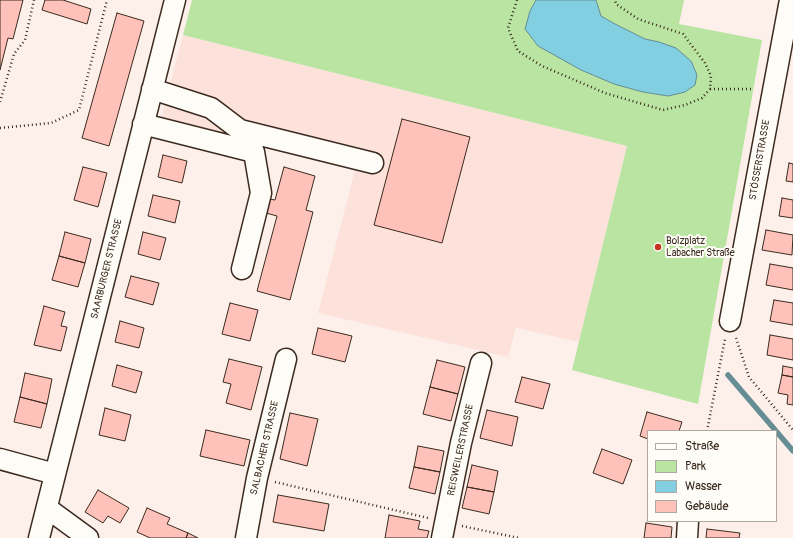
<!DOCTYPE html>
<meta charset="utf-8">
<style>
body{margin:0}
#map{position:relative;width:793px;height:538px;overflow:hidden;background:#fdf0eb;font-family:Pangolin,sans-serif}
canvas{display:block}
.legend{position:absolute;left:647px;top:430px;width:130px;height:92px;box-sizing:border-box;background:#fdfcf7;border:1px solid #afa8a0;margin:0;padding:5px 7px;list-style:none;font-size:12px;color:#3b2a1e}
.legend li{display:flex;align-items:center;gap:8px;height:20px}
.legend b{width:20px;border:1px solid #afa8a0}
</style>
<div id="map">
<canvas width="793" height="538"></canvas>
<ul class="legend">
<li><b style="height:5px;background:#fdfcf7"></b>Straße</li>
<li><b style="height:11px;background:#b9e4a1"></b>Park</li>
<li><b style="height:11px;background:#82cfe2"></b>Wasser</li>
<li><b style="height:11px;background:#fec2ba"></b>Gebäude</li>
</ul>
</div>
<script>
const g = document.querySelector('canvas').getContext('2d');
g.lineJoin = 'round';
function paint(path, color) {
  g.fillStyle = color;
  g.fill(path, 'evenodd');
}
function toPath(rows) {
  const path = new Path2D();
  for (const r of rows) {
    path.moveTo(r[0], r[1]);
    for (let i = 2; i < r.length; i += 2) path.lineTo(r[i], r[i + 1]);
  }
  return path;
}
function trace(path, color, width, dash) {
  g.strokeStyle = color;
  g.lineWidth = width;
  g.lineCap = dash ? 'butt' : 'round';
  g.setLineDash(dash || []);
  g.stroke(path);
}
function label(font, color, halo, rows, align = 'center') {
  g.font = font + ' Pangolin,sans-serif';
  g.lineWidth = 4;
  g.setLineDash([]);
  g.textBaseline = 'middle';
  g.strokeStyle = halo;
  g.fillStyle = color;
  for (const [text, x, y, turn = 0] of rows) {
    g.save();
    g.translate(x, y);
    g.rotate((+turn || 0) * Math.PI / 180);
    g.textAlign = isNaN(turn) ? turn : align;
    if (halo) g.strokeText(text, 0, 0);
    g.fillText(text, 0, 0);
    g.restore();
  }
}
const built = toPath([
 [183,35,627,146,579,342,516,328,508,357,318,313,355,170,160,122]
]);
const green = toPath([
 [192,0,684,0,679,24,762,40,698,404,572,370,627,146,183,35]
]);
const water = toPath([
 [536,0,596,0,601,16,615,24,645,39,659,42,676,48,691,61,697,75,695,85,685,92,668,96,643,92,614,84,581,70,538,46,525,29,530,11,536,0]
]);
const stream = toPath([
 [728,375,776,431],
 [776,431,793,451]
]);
const building = toPath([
 [0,0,23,0,13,39,8,38,0,70,0,0],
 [45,0,63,0,91,9,87,24,42,10,45,0],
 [117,13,144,21,109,146,82,138,117,13],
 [402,119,470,137,442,243,374,225,402,119],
 [163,155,187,161,182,183,158,177,163,155],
 [789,163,793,164,793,182,786,181,789,163],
 [83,167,107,173,98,207,74,200,83,167],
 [284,167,315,176,306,210,313,212,290,300,257,291,277,216,266,213,269,199,275,200,284,167],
 [153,195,180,201,175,223,148,216,153,195],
 [782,198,793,200,793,218,779,216,782,198],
 [766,230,793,235,792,255,762,250,766,230],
 [65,232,91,239,85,263,59,256,65,232],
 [143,232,166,238,160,260,138,254,143,232],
 [59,256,85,263,78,287,52,280,59,256],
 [770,264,793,268,793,290,766,285,770,264],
 [131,276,159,283,153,305,125,297,131,276],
 [774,300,793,303,793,325,770,321,774,300],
 [230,303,258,310,250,341,222,334,230,303],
 [44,306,65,312,61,326,67,327,61,351,34,345,44,306],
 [120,321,144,328,139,348,115,342,120,321],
 [318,328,352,336,345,362,312,354,318,328],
 [770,335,793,339,793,360,767,355,770,335],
 [229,359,262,367,251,410,226,403,231,384,223,382,229,359],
 [437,360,465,367,458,394,430,387,437,360],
 [117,365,142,372,136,393,112,386,117,365],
 [783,366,793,368,793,377,782,375,783,366],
 [25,373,52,379,47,404,20,397,25,373],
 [782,375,793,377,793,405,787,404,788,395,778,393,782,375],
 [522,377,550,384,543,409,515,402,522,377],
 [430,387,458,394,451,421,423,414,430,387],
 [20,397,47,404,41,428,14,422,20,397],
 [105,408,131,415,125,441,99,435,105,408],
 [487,410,518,417,512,446,480,438,487,410],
 [647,412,682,422,679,431,648,431,648,439,640,436,647,412],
 [290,413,318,419,307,466,280,459,290,413],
 [206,430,250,440,244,466,200,456,206,430],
 [418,446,444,451,440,472,414,467,418,446],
 [602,449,632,460,623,484,593,473,602,449],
 [472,465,498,471,494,492,467,487,472,465],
 [414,467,440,472,435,494,409,488,414,467],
 [467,487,494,492,489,514,462,508,467,487],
 [98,490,129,508,120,523,108,516,103,523,85,512,98,490],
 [278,495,329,504,324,531,273,522,278,495],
 [147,508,170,518,167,524,188,533,186,538,150,538,137,532,147,508],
 [389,515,420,521,418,529,429,531,427,538,385,538,389,515],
 [646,523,672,527,671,538,644,538,646,523],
 [707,529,740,533,739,538,706,538,707,529],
 [188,533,198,538,186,538,188,533]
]);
const path = toPath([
 [517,0,508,28,518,51,542,66,605,93,663,110,685,105,702,98,710,89,711,76,705,63,683,34,638,19,616,4,615,0],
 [710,89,754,89],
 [0,102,14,54,25,40,34,0],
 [0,128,51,123,79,110,107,0],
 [736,338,749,377,793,430],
 [707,431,725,339],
 [275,482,428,518],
 [462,526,519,538]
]);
const minor = toPath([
 [152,89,211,108,240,130,373,163],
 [143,124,254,152,261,193,242,269],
 [730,321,790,0],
 [0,459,55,474],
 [47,508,88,538],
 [39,538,175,0],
 [246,538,257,478,286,359],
 [442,538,461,443,481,363],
 [687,538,688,521]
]);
const markers = [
 [658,247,4,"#c8321e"]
];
const streetNames = [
 ["STÖSSERSTRASSE",760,160,-80],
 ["SAARBURGER STRASSE",107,269,-76],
 ["SALBACHER STRASSE",265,448,-77],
 ["REISWEILERSTRASSE",461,450,-78]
];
const poiNames = [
 ["Bolzplatz",666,241],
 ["Labacher Straße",666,253]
];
paint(built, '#fde2dc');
paint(green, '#b9e4a1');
paint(water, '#82cfe2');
trace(water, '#668d94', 1);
trace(stream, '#668d94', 5.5);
paint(building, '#fec2ba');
trace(building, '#3b2a1e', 1);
trace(minor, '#3b2a1e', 23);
trace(path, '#3b2a1e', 2.5, [1, 3]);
trace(minor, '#fdfcf7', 20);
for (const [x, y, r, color] of markers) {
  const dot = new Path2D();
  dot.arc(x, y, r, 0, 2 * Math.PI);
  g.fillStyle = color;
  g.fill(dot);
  trace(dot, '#fdfcf7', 1.5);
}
label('10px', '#3b2a1e', '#fdfcf7', streetNames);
label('10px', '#3b2a1e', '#fdfcf7', poiNames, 'left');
</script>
